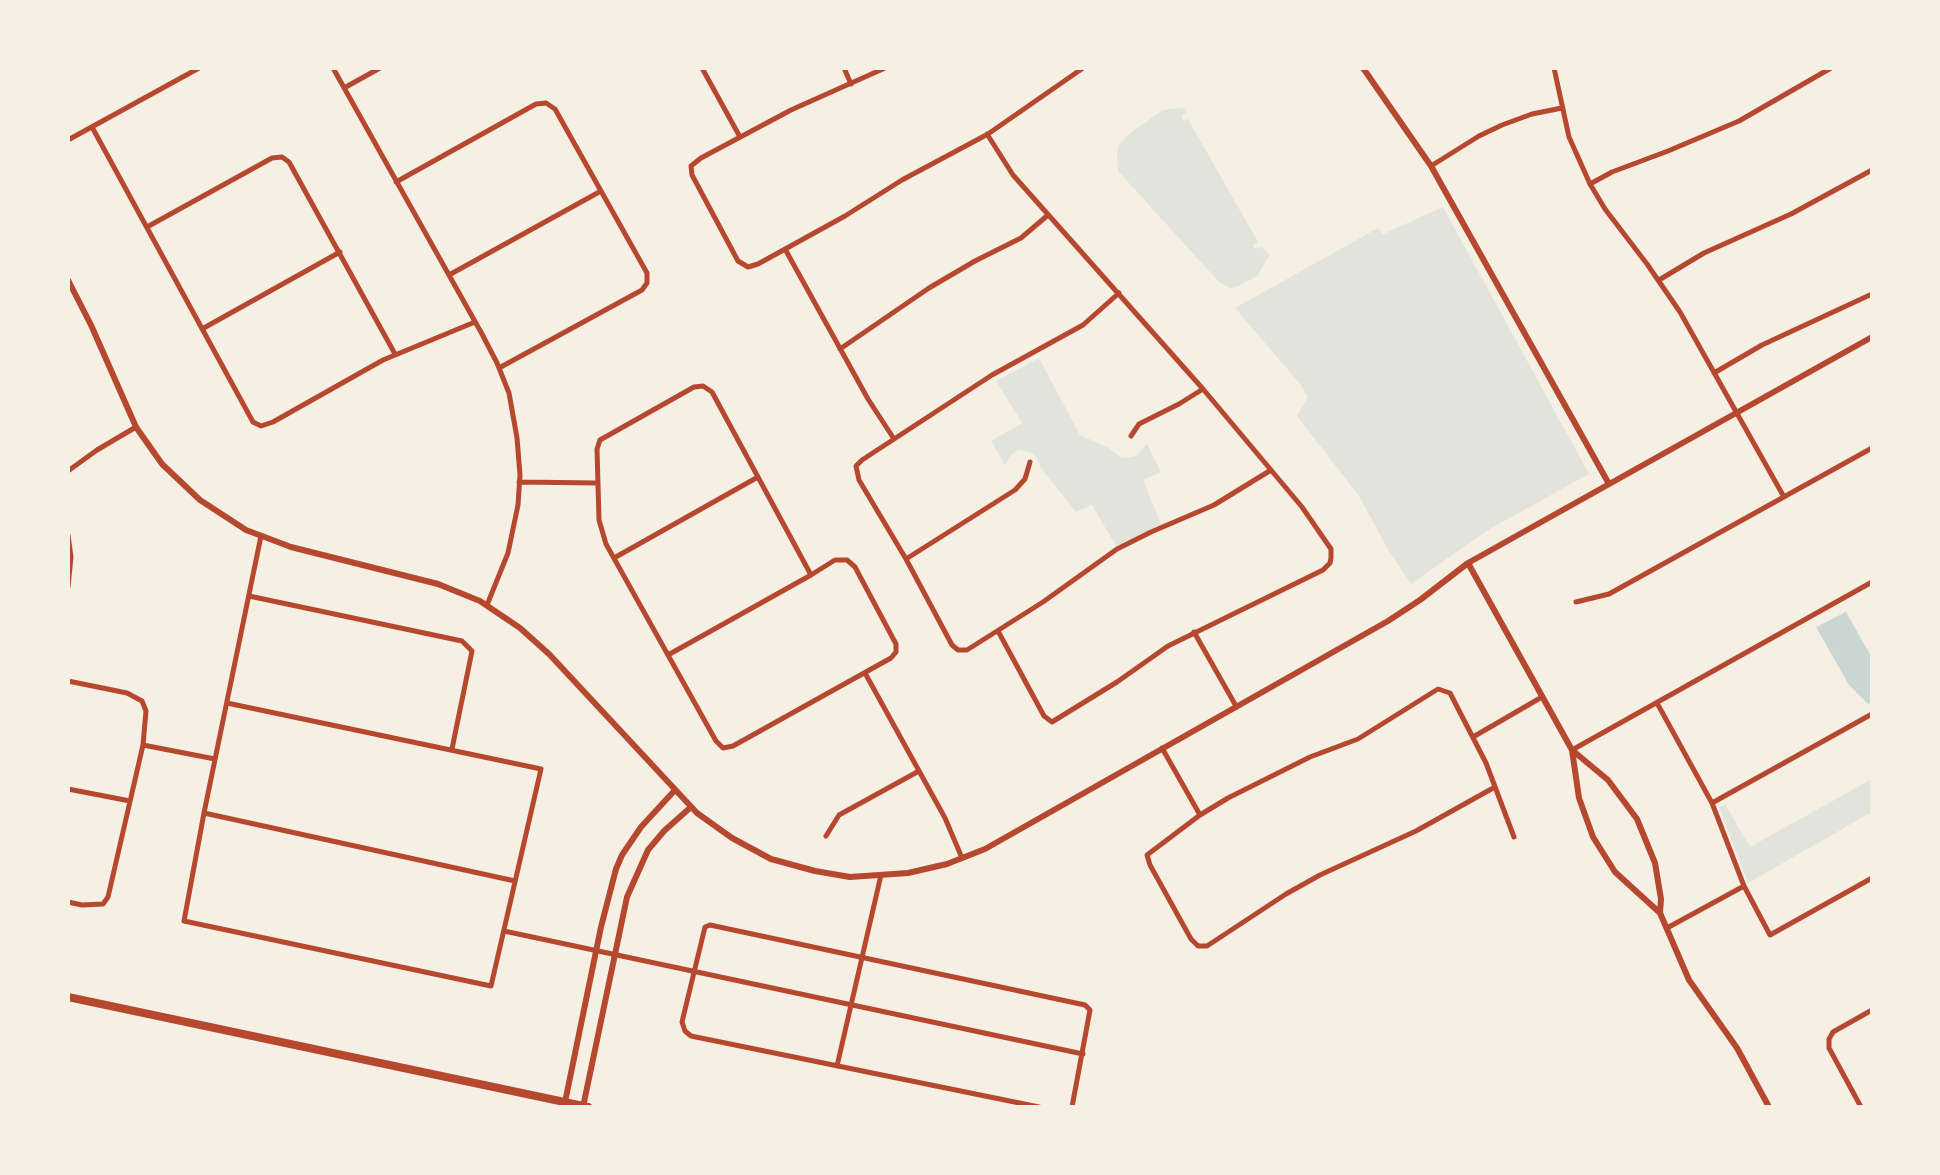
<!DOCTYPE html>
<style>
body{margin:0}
#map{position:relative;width:1940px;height:1175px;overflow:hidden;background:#f6efe4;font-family:"Archivo Narrow",sans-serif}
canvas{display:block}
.frame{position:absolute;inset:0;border:70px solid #f6efe4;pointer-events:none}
</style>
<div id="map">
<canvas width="1940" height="1175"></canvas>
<div class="frame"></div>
</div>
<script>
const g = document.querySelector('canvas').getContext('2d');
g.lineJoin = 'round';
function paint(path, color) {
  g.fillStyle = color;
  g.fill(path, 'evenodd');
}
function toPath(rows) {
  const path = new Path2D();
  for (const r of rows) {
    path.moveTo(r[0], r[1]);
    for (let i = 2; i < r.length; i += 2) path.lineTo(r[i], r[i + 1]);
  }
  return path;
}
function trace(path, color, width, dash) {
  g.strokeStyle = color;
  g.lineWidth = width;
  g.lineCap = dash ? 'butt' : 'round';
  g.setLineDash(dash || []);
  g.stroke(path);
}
const green = toPath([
 [1184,108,1186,113,1181,116,1184,121,1188,119,1258,242,1253,245,1255,249,1261,247,1270,254,1257,276,1236,287,1230,288,1219,282,1118,171,1117,152,1119,145,1130,133,1162,111,1169,109],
 [1443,207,1589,474,1488,530,1411,584,1389,551,1359,496,1297,416,1308,397,1301,385,1235,308,1378,228,1383,234],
 [1039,358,1080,435,1107,447,1122,458,1136,456,1147,444,1161,472,1143,480,1161,524,1116,546,1092,505,1076,512,1041,468,1037,458,1030,452,1019,450,1011,455,1005,465,991,441,1022,423,996,381],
 [1872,779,1872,812,1748,883,1719,807,1725,804,1750,847]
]);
const water = toPath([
 [1846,612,1872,658,1872,702,1868,704,1849,685,1816,627]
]);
const minor = toPath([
 [333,68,482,334,497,363,509,393,517,438,520,475,518,505,508,553,487,605],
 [702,68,740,137],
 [844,68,851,84],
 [885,68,791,110,701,158,691,166,692,175,738,261,748,267,758,264,845,216,902,180,988,134,1083,68],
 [1554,68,1569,137,1590,184,1605,209,1647,264,1680,312,1784,497],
 [344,88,380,68],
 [92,127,253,422,261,426,273,422,383,360,475,322],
 [987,134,1013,175,1203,389,1302,507,1331,549,1331,558,1330,563,1323,570,1168,646,1117,682,1052,722,1044,716,998,631],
 [68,140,199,68],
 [1431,166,1479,136,1502,125,1532,114,1562,108],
 [396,182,536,104,546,103,555,109,647,273,647,283,642,290,499,368],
 [1590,184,1612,172,1668,151,1739,121,1831,68],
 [147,227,272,158,282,157,289,162,395,354],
 [785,249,868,399,894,439],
 [449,275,601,191],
 [1659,280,1704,253,1791,214,1872,170],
 [1119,293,1083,325,992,375,862,460,856,466,859,480,906,559,952,645,958,650,967,650,1043,602,1117,549,1151,532,1214,505,1271,470],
 [202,329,340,252],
 [840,349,929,288,975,261,1021,238,1048,215],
 [1714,373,1762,345,1872,294],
 [1131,436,1139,424,1179,404,1203,389],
 [68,471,97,450,136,427],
 [519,482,597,483],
 [68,535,71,557,68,587],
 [614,558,758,477],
 [906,559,1015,490,1025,479,1030,462],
 [249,596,462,641,472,651,452,749],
 [1576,602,1609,594,1872,448],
 [1194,632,1236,706],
 [668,655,811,575,835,560,847,560,855,567,896,644,896,652,891,658,733,746,723,748,716,741,606,544,599,520,597,449,600,440,694,387,703,386,712,392,811,575],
 [865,673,945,818,962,858],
 [68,681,127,693,142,701,146,711,143,745,108,897,103,904,82,905,68,902],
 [227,703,541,769,491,986,184,921,204,813,261,536],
 [1657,703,1712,803,1744,886,1770,935,1872,878],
 [1473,737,1542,697],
 [143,745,215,759],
 [1162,748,1200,815],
 [1572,750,1872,582],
 [1495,787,1416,831,1320,875,1286,894,1207,946,1198,946,1191,939,1150,865,1147,855,1200,815,1228,798,1310,757,1358,739,1438,689,1450,693,1486,763,1514,837],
 [68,789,130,801],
 [1712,803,1872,714],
 [204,813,515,881],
 [826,836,839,815,919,771],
 [1667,928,1744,886],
 [504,931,1083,1054],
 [837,1066,881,875],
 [1039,1107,691,1036,685,1031,682,1022,705,927,710,925,1085,1005,1090,1010,1072,1107],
 [1861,1107,1829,1048,1829,1039,1833,1032,1872,1010]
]);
const tertiary = toPath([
 [1363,68,1431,166,1609,484],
 [68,280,91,325,136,427,162,464,200,500,246,530,291,547,438,584,480,601,520,628,549,654,697,813,732,838,771,859,815,871,850,877,908,873,947,864,985,849,1388,621,1420,600,1468,563,1872,337],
 [1468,563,1572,750,1579,798,1593,837,1615,872,1660,913,1689,980,1737,1048,1769,1107],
 [1572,750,1608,780,1637,819,1655,863,1661,899,1660,913],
 [564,1107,601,927,616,869,622,855,641,827,675,790],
 [583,1107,627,897,648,850,664,831,691,807]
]);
const primary = toPath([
 [68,997,588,1107]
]);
paint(green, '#e2e4dc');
paint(water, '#c9d6d2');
trace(minor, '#b5482f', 5);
trace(tertiary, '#b5482f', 6);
trace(primary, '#b5482f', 8);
</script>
